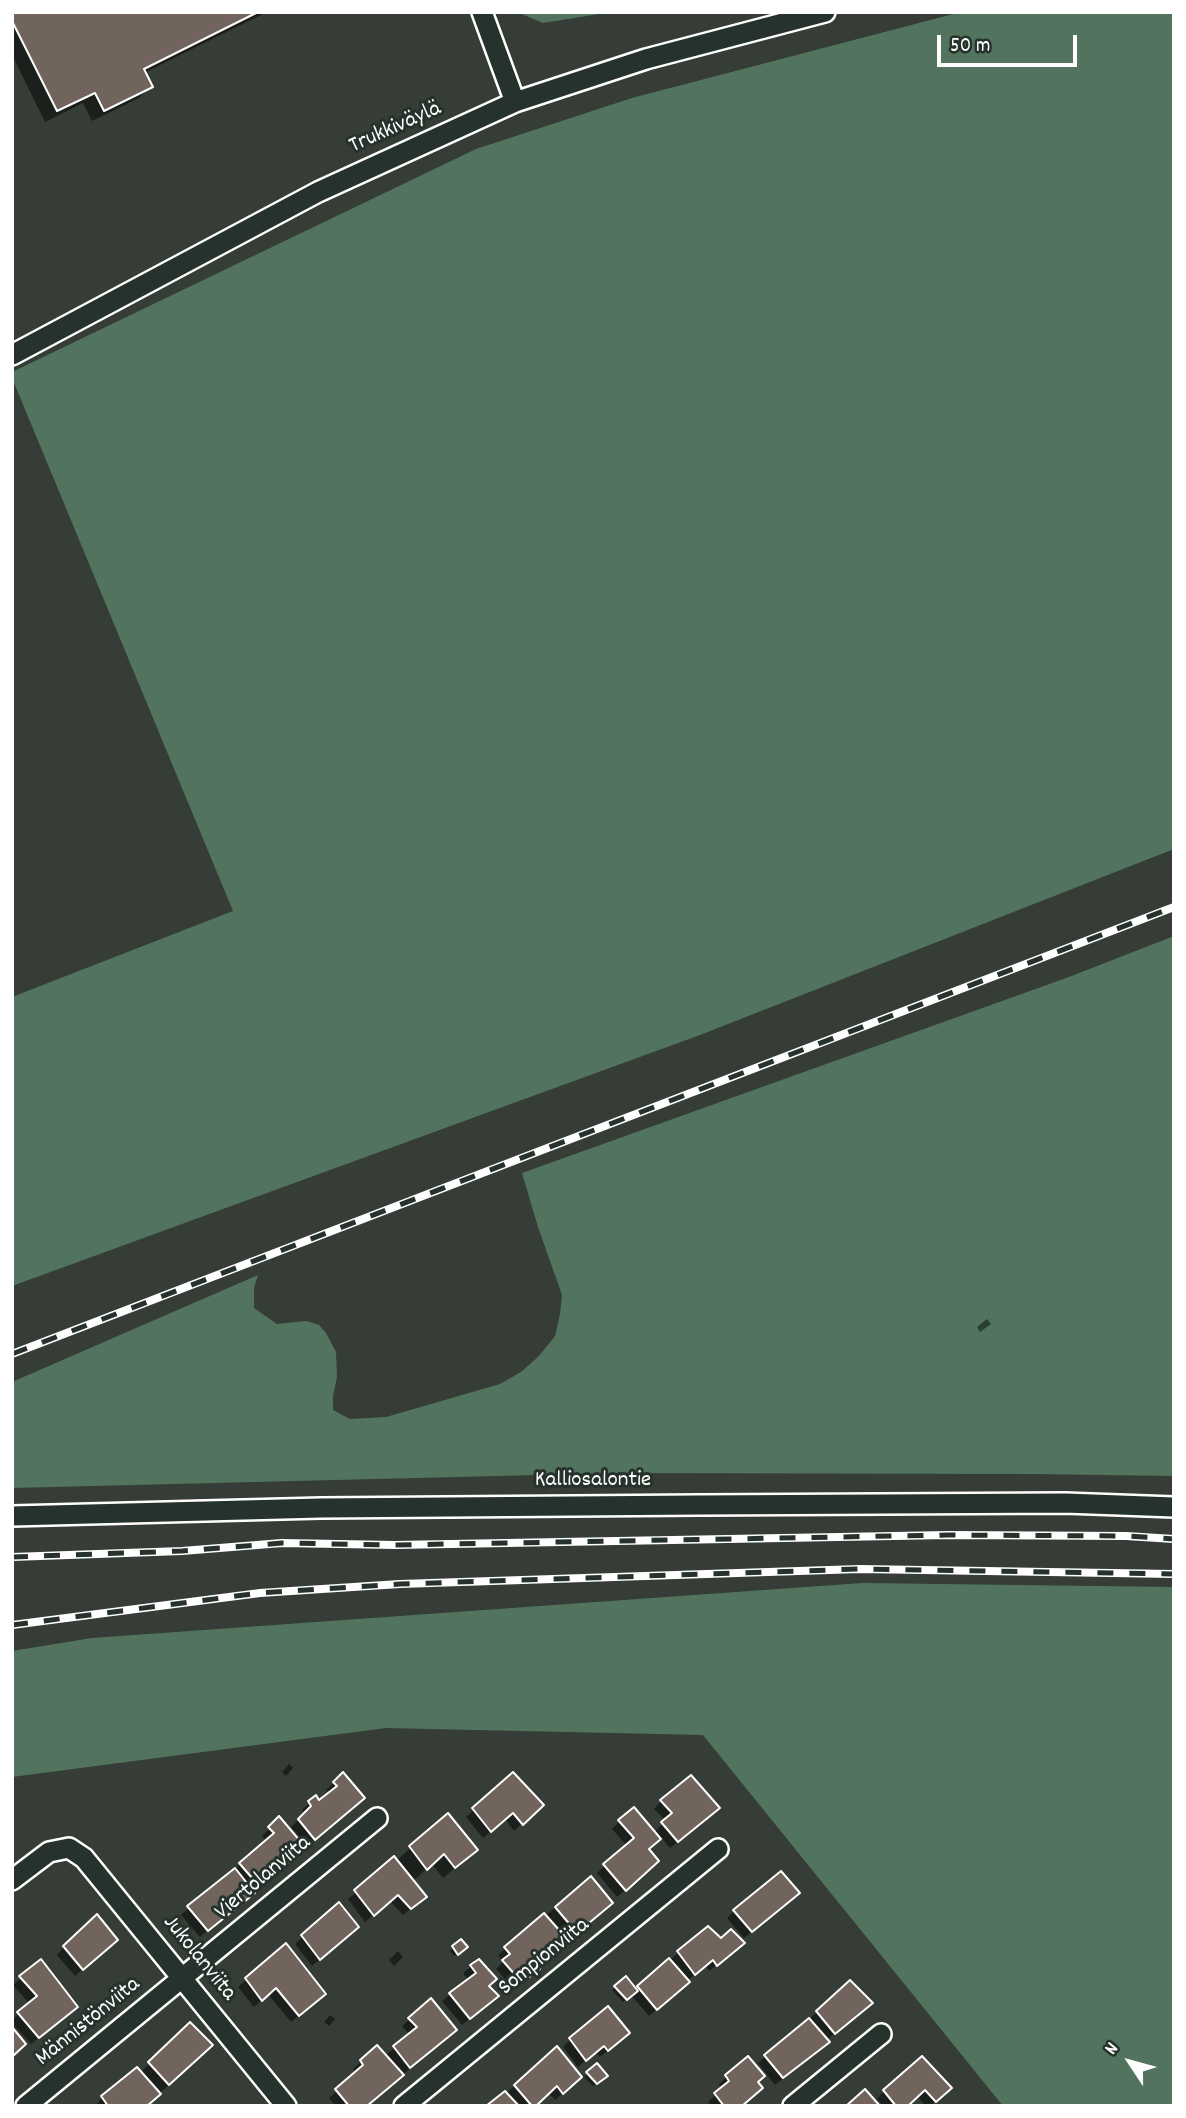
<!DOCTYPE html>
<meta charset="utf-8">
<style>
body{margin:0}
#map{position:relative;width:1186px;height:2118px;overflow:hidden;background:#353d36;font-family:Dekko,sans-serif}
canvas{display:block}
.frame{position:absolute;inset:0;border:14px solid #fff;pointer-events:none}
.north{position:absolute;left:1095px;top:2027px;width:70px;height:70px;-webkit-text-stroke:5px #26332d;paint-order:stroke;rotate:306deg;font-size:19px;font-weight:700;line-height:28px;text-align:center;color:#fff}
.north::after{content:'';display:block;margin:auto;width:24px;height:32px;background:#fff;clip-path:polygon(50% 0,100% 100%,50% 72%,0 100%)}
.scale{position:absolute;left:937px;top:35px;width:140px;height:32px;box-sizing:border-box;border:4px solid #fff;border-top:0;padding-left:9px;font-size:21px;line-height:24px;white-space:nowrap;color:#fff;-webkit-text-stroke:5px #26332d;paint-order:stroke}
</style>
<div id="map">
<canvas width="1186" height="2118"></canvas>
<div class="frame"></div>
<div class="north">N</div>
<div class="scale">50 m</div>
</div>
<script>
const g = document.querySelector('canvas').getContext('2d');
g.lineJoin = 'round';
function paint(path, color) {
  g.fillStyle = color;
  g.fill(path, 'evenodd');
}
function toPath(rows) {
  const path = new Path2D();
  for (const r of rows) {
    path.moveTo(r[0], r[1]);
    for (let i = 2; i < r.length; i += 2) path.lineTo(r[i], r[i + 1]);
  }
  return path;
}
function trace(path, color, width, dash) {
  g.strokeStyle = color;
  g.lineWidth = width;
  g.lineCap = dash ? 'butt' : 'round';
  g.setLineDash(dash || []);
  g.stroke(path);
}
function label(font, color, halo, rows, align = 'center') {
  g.font = font + ' Dekko,sans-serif';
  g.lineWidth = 6;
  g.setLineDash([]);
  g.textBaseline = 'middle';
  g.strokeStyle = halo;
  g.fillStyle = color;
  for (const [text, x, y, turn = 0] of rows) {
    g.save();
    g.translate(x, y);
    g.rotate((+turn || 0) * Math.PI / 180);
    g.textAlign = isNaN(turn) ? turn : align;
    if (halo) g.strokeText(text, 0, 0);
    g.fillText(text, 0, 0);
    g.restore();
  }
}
const green = toPath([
 [517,12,612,12,543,23],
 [961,12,1174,12,1174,849,700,1035,12,1286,12,997,233,911,12,378,12,372,476,149,632,98],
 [1174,936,1174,1476,1032,1474,618,1473,12,1488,12,1382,258,1275,254,1288,254,1308,277,1324,306,1321,319,1325,326,1333,336,1352,337,1377,333,1396,333,1410,350,1419,386,1417,500,1384,521,1372,539,1356,555,1336,560,1314,562,1295,538,1227,522,1173,1069,977],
 [862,1583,1174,1587,1174,2106,1003,2106,703,1735,386,1728,12,1777,12,1651,92,1638]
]);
const shadow = toPath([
 [12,12,267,12,144,73,151,86,139,98,92,121,83,103,45,122,12,55],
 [987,1319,991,1324,980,1332,977,1327],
 [289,1764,293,1768,286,1776,282,1772],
 [342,1775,355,1805,307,1846,291,1827,305,1814,302,1810,315,1798,319,1803,330,1794,326,1790],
 [661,1801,710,1815,670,1848,661,1837,647,1850,650,1869,617,1897,597,1873,627,1846,612,1829,620,1821,653,1833,666,1821,654,1809],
 [541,1805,514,1831,505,1819,483,1838,466,1817,474,1810],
 [447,1816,476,1850,443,1878,432,1864,412,1882,417,1904,403,1915,390,1901,365,1922,348,1899,396,1861],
 [279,1819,296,1855,200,1937,181,1915,267,1841,262,1836],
 [591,1878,604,1910,535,1966,538,1969,531,1977,520,1984,514,1978,509,1983,496,1969,503,1962,498,1955],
 [790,1900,744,1938,727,1918,734,1911],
 [349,1934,312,1966,295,1944,303,1937],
 [461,1942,462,1950,454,1956,450,1951],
 [286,1946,317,2001,291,2022,268,1994,254,2007,238,1987],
 [64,1947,108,1947,75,1976,57,1955],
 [735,1950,709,1971,705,1965,649,2016,631,1995,623,2002,612,1990,626,1979,635,1990,678,1953],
 [398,1951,403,1957,394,1966,389,1960],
 [478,1961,487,1986,489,2003,462,2025,442,2001,468,1980,463,1973],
 [41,1962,69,2014,31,2044,12,2023,12,2020,30,2004,13,1985],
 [864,2010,827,2040,821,2049,775,2085,758,2063,817,2012],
 [330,2015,335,2019,329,2026,324,2022],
 [410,2019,447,2037,366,2106,336,2106,329,2098,356,2074,353,2069,377,2047,385,2056,410,2035,402,2026],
 [190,2025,203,2053,146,2106,96,2106,102,2097,140,2073],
 [570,2040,621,2040,600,2057,595,2052,578,2067,563,2047],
 [748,2058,756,2082,741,2106,711,2106,708,2102,722,2089,719,2084],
 [597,2066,602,2079,593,2086,584,2077],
 [573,2084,555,2100,548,2092,534,2106,489,2106,515,2086],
 [949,2088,930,2106,926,2106,917,2096,906,2106,883,2106,877,2099,884,2091]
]);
const building = toPath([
 [12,12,258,12,144,69,153,87,104,111,95,93,57,111,12,21,12,12],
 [343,1772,365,1798,315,1840,298,1819,311,1806,308,1801,316,1795,319,1800,337,1786,333,1782,343,1772],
 [513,1772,544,1805,523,1825,513,1813,491,1832,472,1808,513,1772],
 [691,1775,720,1808,678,1842,661,1822,672,1813,660,1800,691,1775],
 [634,1807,661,1839,649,1849,659,1861,626,1891,603,1864,634,1838,618,1820,634,1807],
 [448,1813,478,1850,455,1868,444,1854,427,1870,409,1846,448,1813],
 [279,1816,306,1848,259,1886,239,1863,274,1833,268,1827,279,1816],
 [394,1856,427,1897,411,1909,398,1895,374,1916,354,1890,394,1856],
 [235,1868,255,1893,208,1931,187,1906,235,1868],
 [781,1871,800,1893,752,1932,733,1910,781,1871],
 [591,1876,613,1903,577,1933,555,1907,591,1876],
 [339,1902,359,1927,320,1960,301,1935,339,1902],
 [544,1913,568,1940,537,1965,540,1969,528,1978,522,1971,517,1977,502,1960,510,1954,504,1947,544,1913],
 [97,1914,118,1940,83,1970,63,1946,97,1914],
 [708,1926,721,1938,731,1929,745,1943,717,1966,713,1960,695,1975,677,1951,708,1926],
 [461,1939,468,1947,458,1955,452,1946,461,1939],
 [286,1943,326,1994,299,2016,276,1988,262,2001,245,1978,286,1943],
 [669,1958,690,1982,657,2010,637,1986,669,1958],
 [41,1959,78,2007,39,2038,17,2012,37,1996,19,1976,41,1959],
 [479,1959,497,1979,489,1986,499,1996,470,2019,449,1993,476,1973,470,1965,479,1959],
 [626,1976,638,1991,627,2000,614,1986,626,1976],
 [850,1980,873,2003,835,2034,816,2011,850,1980],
 [431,1998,457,2030,410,2068,393,2046,417,2027,408,2018,431,1998],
 [608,2006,630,2033,608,2051,604,2046,586,2061,569,2038,608,2006],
 [809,2018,830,2042,783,2078,764,2055,809,2018],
 [190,2022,213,2045,169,2085,148,2062,190,2022],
 [12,2027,26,2044,13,2056,12,2056,12,2027],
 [377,2045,404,2075,367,2106,349,2106,335,2089,363,2065,360,2060,377,2045],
 [557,2046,582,2077,563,2094,557,2086,536,2106,532,2106,514,2085,557,2046],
 [748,2056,765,2076,758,2082,763,2088,742,2106,724,2106,714,2093,729,2081,725,2075,748,2056],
 [922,2056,952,2088,936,2102,925,2090,908,2106,896,2106,883,2090,922,2056],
 [597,2063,608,2076,597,2084,586,2072,597,2063],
 [137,2067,161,2094,147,2106,108,2106,101,2096,137,2067],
 [865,2089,880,2106,846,2106,865,2089],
 [505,2091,519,2106,486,2106,505,2091]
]);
const street = toPath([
 [482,12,515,102],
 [12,355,318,192,515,102,646,59,825,12],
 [12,1516,321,1508,699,1505,1065,1503,1174,1507],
 [12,1880,49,1852,69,1848,84,1858,286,2106],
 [26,2106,377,1818],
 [404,2106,718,1849],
 [793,2106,881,2034]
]);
const rail = toPath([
 [12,1354,1174,907],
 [12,1557,182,1551,282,1543,395,1545,949,1535,1126,1536,1174,1539],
 [12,1625,260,1593,400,1584,860,1569,1174,1574]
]);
const streetNames = [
 ["Trukkiväylä",396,129,-24],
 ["Kalliosalontie",593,1482],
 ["Viertolanviita",264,1879,-40],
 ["Sompionviita",545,1958,-39],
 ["Jukolanviita",198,1959,51],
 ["Männistönviita",89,2023,-39]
];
paint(green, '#52745e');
paint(shadow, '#0007');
paint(building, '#70645c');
trace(building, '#fff', 2);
trace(street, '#fff', 24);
trace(street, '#26332d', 19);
trace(rail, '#fff', 8);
trace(rail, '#26332d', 5, [16]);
label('23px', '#fff', '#26332d', streetNames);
</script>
